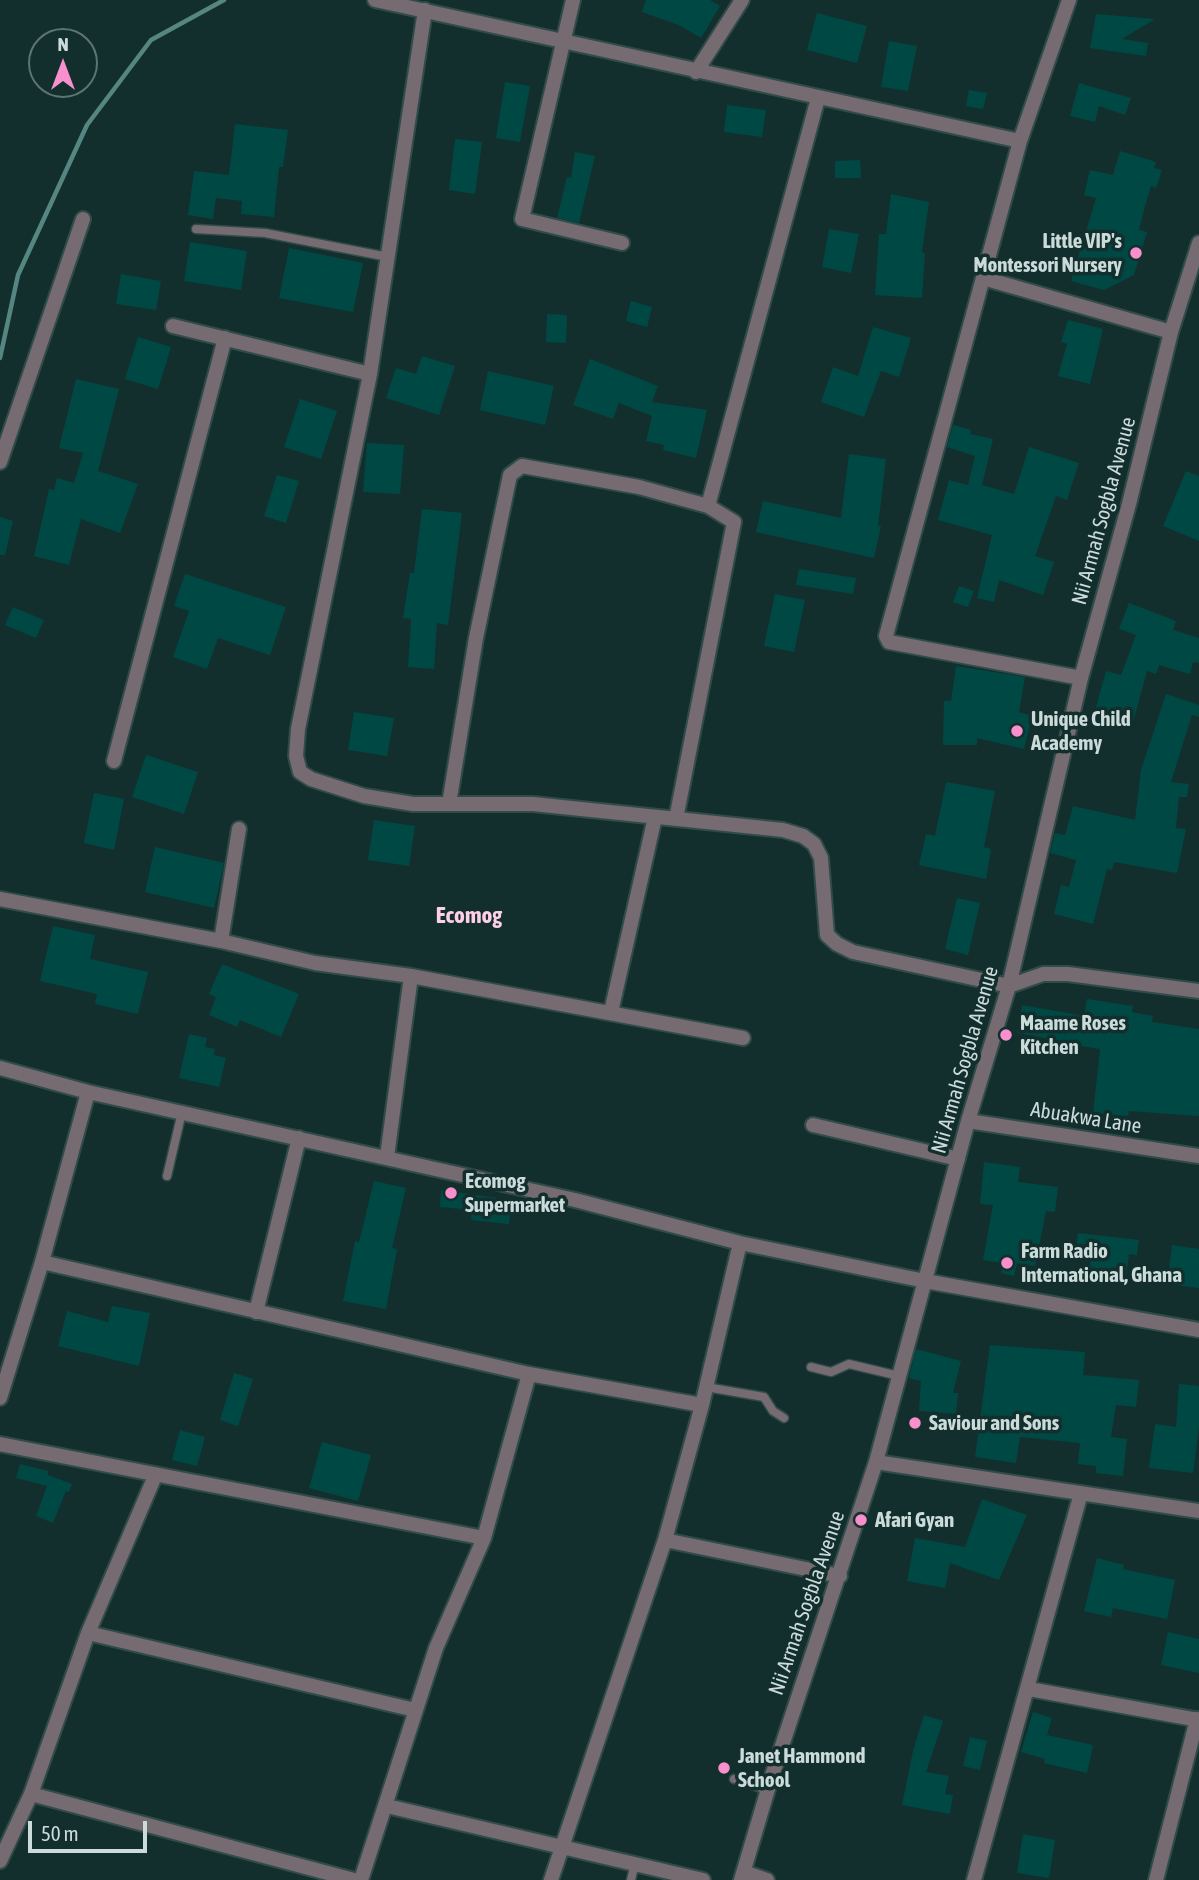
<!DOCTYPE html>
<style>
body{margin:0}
#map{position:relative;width:1199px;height:1880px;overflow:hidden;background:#132f2d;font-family:"Asap Condensed",sans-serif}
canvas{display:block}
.north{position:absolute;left:28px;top:28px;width:70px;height:70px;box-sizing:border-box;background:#132f2d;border:2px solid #5d7472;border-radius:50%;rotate:0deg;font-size:19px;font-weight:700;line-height:28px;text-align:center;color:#cbdbd9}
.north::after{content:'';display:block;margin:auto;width:24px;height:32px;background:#f890cd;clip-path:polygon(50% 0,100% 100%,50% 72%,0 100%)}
.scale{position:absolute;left:28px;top:1821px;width:119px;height:32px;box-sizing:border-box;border:4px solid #cbdbd9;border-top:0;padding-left:9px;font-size:21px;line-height:24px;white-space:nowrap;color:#cbdbd9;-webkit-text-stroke:5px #132f2d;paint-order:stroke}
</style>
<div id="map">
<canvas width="1199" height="1880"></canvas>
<div class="north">N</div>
<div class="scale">50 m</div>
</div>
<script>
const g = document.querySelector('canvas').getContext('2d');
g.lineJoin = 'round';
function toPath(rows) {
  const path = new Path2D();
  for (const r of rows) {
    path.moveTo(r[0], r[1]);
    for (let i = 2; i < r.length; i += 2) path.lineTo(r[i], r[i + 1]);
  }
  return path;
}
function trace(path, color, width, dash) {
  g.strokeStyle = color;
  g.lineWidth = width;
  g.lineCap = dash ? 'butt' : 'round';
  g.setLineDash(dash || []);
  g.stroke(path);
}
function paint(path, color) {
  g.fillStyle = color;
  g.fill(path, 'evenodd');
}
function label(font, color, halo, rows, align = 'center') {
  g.font = font + ' "Asap Condensed",sans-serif';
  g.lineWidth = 7;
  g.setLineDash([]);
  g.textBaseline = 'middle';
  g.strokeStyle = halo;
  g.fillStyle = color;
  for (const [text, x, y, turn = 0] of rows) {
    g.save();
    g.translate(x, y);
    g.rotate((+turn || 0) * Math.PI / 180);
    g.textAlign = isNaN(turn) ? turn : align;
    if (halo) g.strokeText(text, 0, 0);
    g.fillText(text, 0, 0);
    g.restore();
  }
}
const stream = toPath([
 [0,358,18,275,87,125,151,40,224,0]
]);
const building = toPath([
 [646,0,710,0,720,6,701,38,681,26,642,12],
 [817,13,867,26,857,63,807,50],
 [1096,14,1155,19,1122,39,1148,43,1146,56,1090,48],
 [889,41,917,46,908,91,881,87],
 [505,82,530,86,520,142,496,138],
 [1079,83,1131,98,1125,115,1099,106,1095,122,1070,116],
 [969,90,987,93,983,109,966,106],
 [727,105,766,110,762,137,724,132],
 [235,124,288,130,283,167,279,167,274,217,241,214,242,201,216,198,213,219,188,215,194,171,229,175],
 [455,139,482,142,475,194,449,190],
 [1120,151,1156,162,1154,168,1162,170,1156,188,1151,186,1145,206,1139,230,1147,232,1134,275,1104,290,1071,281,1096,198,1084,195,1090,170,1113,175],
 [575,152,595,156,579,223,557,218,567,177,571,178],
 [860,160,861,178,835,178,835,161],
 [891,194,929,202,922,252,925,253,922,298,875,295,879,234,886,234],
 [829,229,859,234,851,273,822,267],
 [190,242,247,251,241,290,184,281],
 [289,248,363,263,353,312,279,298],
 [121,274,161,281,156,310,116,304],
 [631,301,652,307,647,327,626,321],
 [547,314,567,315,566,343,546,342],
 [1068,320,1103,329,1090,384,1058,376,1067,344,1061,342],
 [873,327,911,338,899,377,881,371,864,417,821,402,833,367,858,376],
 [138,337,171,347,158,389,125,379],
 [422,356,455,366,439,415,386,398,396,368,416,374],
 [590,359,658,386,652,402,707,410,696,458,663,450,664,445,646,441,652,416,619,403,613,419,573,405],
 [488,371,554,386,545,425,480,410],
 [76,379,119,389,98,471,138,484,120,533,81,519,69,565,34,556,49,489,54,490,57,478,74,483,83,453,59,448],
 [300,399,337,411,321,459,284,447],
 [953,425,971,430,970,434,993,439,982,485,1014,494,1029,447,1079,463,1067,500,1056,496,1035,556,1054,562,1043,595,999,580,994,602,977,598,992,535,938,520,949,480,968,485,975,456,947,447],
 [367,443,404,445,400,494,363,492],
 [849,454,886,459,878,526,881,526,874,558,756,532,763,501,841,518],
 [1186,471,1199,476,1199,541,1163,526],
 [277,475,299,481,286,523,264,516],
 [422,509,462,513,448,625,437,623,434,669,408,667,411,619,403,618,410,573,414,573],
 [0,517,13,521,5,555,0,555],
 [799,569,856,578,853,594,796,585],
 [185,574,286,607,270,655,218,638,207,669,173,657,189,611,174,606],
 [959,586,974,591,968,607,953,602],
 [775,594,805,600,794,652,764,646],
 [1129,603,1176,621,1173,630,1199,638,1199,663,1193,662,1190,674,1159,665,1156,674,1147,671,1131,729,1093,718,1106,671,1121,675,1136,635,1119,629],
 [13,607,44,620,36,638,5,625],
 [956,666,1025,677,1019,712,1032,716,1024,749,977,738,977,745,943,745,944,701,951,701],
 [1166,694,1199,705,1199,717,1192,715,1171,782,1189,784,1187,797,1179,797,1176,828,1186,829,1177,873,1114,862,1112,870,1107,869,1093,924,1054,914,1061,885,1069,887,1076,860,1050,853,1055,833,1065,835,1073,806,1135,820,1141,770],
 [354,712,394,718,387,756,348,750],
 [146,755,198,772,184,814,132,797],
 [946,782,995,791,984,847,991,849,986,879,919,865,926,834,935,836],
 [94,793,124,799,114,850,84,843],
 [374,820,415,826,409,866,368,860],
 [155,847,224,863,214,908,145,892],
 [957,898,980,903,968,955,945,949],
 [53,926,95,935,90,959,148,972,138,1014,95,1004,97,994,40,981],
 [222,964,299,994,281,1037,240,1020,237,1027,209,1015,216,997,209,994],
 [1087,999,1133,1006,1132,1012,1153,1016,1152,1022,1199,1029,1199,1116,1129,1111,1128,1116,1093,1113,1100,1049,1069,1044,1068,1049,1048,1045,1049,1039,1017,1033,1022,1005,1084,1016],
 [189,1034,207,1038,205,1047,215,1049,214,1055,226,1058,219,1087,179,1078],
 [984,1162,1020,1167,1018,1182,1058,1187,1055,1212,1046,1211,1035,1266,1017,1263,1014,1276,1001,1273,1003,1263,983,1260,993,1205,980,1204],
 [374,1181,406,1188,392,1248,397,1249,386,1309,343,1301,355,1241,359,1242],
 [441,1190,512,1200,509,1224,471,1220,472,1210,440,1207],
 [1078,1233,1139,1240,1137,1255,1129,1254,1126,1278,1089,1274,1091,1256,1075,1255],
 [1172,1245,1199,1249,1199,1288,1167,1284],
 [112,1306,150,1313,139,1366,58,1346,67,1311,108,1322],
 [990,1345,1085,1352,1083,1375,1139,1380,1136,1407,1116,1405,1111,1437,1127,1439,1123,1476,1096,1473,1096,1466,1078,1464,1080,1443,1020,1437,1016,1463,975,1457],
 [916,1349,961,1361,953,1393,958,1393,956,1414,919,1411,921,1381,909,1378],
 [234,1373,253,1379,238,1426,220,1420],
 [1179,1384,1199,1386,1199,1427,1193,1473,1149,1468,1155,1424,1176,1427],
 [180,1430,205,1437,197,1466,172,1460],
 [322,1442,371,1455,358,1501,309,1488],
 [20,1464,48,1471,48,1475,72,1484,69,1492,66,1491,53,1523,36,1516,47,1486,16,1478],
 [982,1499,1027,1515,999,1580,950,1563,945,1588,907,1581,915,1538,965,1547],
 [1097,1558,1124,1565,1123,1569,1175,1580,1167,1619,1113,1608,1111,1617,1084,1611],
 [1168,1632,1199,1639,1199,1673,1161,1665],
 [1033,1712,1052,1718,1047,1735,1093,1745,1087,1773,1044,1763,1045,1759,1021,1752],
 [924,1715,943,1721,926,1772,949,1776,945,1794,953,1795,950,1814,902,1805,913,1751],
 [970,1737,987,1741,980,1770,963,1766],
 [1023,1834,1055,1840,1049,1878,1017,1873]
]);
const lane = toPath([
 [196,229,265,233,388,257],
 [167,1176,182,1112],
 [811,1367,831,1372,849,1364,899,1376],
 [706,1387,764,1397,773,1411,784,1418],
 [734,1779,767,1790],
 [631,1880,635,1863]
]);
const street = toPath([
 [375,0,1020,141],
 [573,0,522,219,622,243],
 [1069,0,1020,141,886,636,889,642,1081,678],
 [425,10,370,374,298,729,296,756,300,772,311,779,364,796,413,804,533,804,783,830,803,836,814,844,821,858,827,935,837,944,853,952,1009,986,1043,974,1068,974,1199,991],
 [696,72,742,0],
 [983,278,1171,332],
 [173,326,370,374],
 [0,462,83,219],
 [708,506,818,98],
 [114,761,225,338],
 [449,804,476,638,510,475,522,466,639,487,708,506,734,522,676,819],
 [0,899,221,941,315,963,411,976,743,1038],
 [221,941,239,829],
 [611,1012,655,817],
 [0,1068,88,1092,575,1200,740,1243,925,1281,1199,1330],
 [968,1121,1199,1156],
 [813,1125,958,1159],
 [387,1157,411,976],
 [42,1262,529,1374,702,1405],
 [256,1312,299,1138],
 [0,1398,42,1262,88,1092],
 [0,1444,484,1538],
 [876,1462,1199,1511],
 [665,1540,840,1576],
 [88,1633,415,1710],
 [1029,1689,1199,1720],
 [31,1794,354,1880],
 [387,1806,703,1880],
 [0,1861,31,1794,88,1633,155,1476],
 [744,1872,767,1880],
 [361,1880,436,1648,484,1538,529,1374],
 [551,1880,665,1540,702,1405,740,1243],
 [741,1880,771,1779,876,1462,968,1121,1009,986,1081,678,1129,504,1171,332,1199,243],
 [974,1880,1081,1493],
 [1156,1880,1197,1719]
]);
const markers = [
 [1136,253,7,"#f890cd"],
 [1017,731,7,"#f890cd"],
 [1006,1035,7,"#f890cd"],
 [451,1193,7,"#f890cd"],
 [1007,1263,7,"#f890cd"],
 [915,1423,7,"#f890cd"],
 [861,1520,7,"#f890cd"],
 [724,1768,7,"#f890cd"]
];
const poiNames = [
 ["Little VIP's",1122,241,"right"],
 ["Montessori Nursery",1122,265,"right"],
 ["Unique Child",1031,719],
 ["Academy",1031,743],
 ["Maame Roses",1020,1023],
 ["Kitchen",1020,1047],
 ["Ecomog",465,1181],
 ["Supermarket",465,1205],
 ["Farm Radio",1021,1251],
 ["International, Ghana",1021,1275],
 ["Saviour and Sons",929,1423],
 ["Afari Gyan",875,1520],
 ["Janet Hammond",738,1756],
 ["School",738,1780]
];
const streetNames = [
 ["Nii Armah Sogbla Avenue",1104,511,-75],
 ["Nii Armah Sogbla Avenue",965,1060,-74],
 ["Abuakwa Lane",1086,1118,9],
 ["Nii Armah Sogbla Avenue",807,1603,-71]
];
const neighbourhoodNames = [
 ["Ecomog",469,916]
];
trace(stream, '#568682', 4.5);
paint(building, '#004844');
trace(lane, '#304b49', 11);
trace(street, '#304b49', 18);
trace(lane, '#756b70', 8);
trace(street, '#756b70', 14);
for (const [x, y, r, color] of markers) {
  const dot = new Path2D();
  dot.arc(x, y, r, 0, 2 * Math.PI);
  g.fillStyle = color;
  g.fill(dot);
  trace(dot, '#132f2d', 2.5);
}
label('bold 21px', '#cbdbd9', '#132f2d', poiNames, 'left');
label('21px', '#cbdbd9', '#132f2d', streetNames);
label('bold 23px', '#fed0e8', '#132f2d', neighbourhoodNames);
</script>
